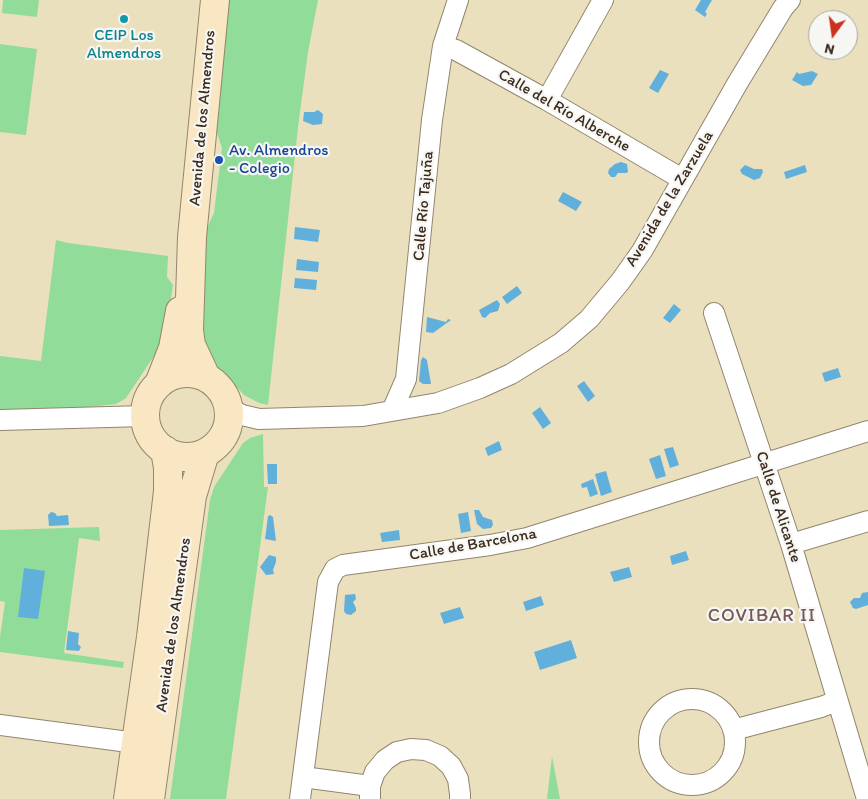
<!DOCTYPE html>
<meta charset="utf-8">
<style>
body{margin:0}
#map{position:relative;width:868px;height:799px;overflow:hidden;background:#eae0be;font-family:Itim,sans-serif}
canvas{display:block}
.north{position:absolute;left:808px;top:10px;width:50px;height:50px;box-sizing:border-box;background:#f6f6f2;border:1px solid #aba49d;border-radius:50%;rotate:194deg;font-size:14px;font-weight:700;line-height:20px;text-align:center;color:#3b2a1e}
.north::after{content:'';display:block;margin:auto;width:18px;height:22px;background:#c8321e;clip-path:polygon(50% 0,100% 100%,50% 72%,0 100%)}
</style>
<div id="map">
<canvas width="868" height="799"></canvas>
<div class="north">N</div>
</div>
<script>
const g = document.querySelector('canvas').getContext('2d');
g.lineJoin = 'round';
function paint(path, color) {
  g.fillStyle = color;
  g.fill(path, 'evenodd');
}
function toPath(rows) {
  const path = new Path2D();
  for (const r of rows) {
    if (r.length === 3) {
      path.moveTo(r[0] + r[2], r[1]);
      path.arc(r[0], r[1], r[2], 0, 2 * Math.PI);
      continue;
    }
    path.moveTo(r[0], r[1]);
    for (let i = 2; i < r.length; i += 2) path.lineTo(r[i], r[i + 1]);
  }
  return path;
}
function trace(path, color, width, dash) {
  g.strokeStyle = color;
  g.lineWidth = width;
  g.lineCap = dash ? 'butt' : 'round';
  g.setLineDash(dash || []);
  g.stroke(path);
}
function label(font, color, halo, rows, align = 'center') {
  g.font = font + ' Itim,sans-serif';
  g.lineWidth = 4.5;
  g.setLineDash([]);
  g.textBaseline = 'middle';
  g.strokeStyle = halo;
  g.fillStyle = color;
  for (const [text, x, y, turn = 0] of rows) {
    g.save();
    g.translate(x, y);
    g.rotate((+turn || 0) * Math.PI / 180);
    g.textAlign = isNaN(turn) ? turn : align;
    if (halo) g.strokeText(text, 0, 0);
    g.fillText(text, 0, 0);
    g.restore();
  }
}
const green = toPath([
 [3,0,39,0,37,17,2,13],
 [229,0,318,0,308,52,298,127,268,405,259,403,244,395,212,361,202,338,205,232,214,213,222,148,215,127,225,20],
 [0,44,37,49,26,135,0,132],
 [56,240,68,243,168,256,167,277,173,285,168,316,156,353,126,398,116,404,90,407,0,411,0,356,41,361],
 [263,434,264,487,268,487,226,799,170,799,210,500,214,487,243,443,250,438],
 [99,527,100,541,79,538,64,653,124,662,123,668,0,652,0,637,5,602,0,601,0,530],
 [552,756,560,799,547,799]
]);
const water = toPath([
 [701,0,712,0,705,12,707,14,705,17,695,10],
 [660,70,669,74,658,93,649,88],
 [812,71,818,74,811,85,803,86,792,80,797,72,799,74],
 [318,110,323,114,322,124,313,125,303,121,304,112,314,112],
 [621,162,627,164,628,172,626,173,618,173,615,177,611,177,608,173,609,169,615,164],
 [745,165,754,169,762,169,763,172,760,178,754,180,742,174,740,170],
 [805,165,807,172,786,179,784,172],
 [563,192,582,202,576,211,558,201],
 [295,227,320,230,318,242,294,239],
 [297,259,319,262,318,272,296,270],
 [295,278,317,280,316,290,294,288],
 [517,286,522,293,507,304,502,297],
 [497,300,500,304,498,311,490,313,485,318,482,317,479,310],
 [674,304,681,310,670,323,663,318],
 [427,317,446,322,448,319,451,320,433,333,426,332],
 [423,357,427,360,431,384,423,384,419,381,421,360],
 [838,368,841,377,825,382,822,373],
 [584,381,595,396,588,402,577,386],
 [540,407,551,423,543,429,532,413],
 [499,441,502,450,488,456,485,448],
 [673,447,679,465,670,468,664,449],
 [660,455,666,476,656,479,649,459],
 [267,464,277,464,277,484,268,484],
 [606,471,612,492,601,496,595,474],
 [593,479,598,494,590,497,587,487,582,488,581,484],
 [474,510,479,510,483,517,492,520,493,525,491,528,483,529,477,524],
 [51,512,55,513,57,516,68,515,69,525,49,526,48,515],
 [468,512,471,531,461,533,458,514],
 [270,515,273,517,276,541,265,539,268,516],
 [399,530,400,540,382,542,380,533],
 [686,551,689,560,672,565,670,556],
 [269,555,276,557,276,562,273,570,274,574,266,575,260,567],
 [629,567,632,577,614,582,610,572],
 [24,568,45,571,38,619,18,617],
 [868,592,868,605,856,609,853,608,850,602,854,598,860,598,862,593],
 [355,594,356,599,353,602,356,608,356,611,351,615,346,614,344,611,345,595],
 [541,596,544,605,526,611,523,602],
 [460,607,464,618,444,624,440,613],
 [68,631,79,633,78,644,81,647,79,651,66,650],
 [571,640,577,658,540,670,534,652]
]);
const street = toPath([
 [443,46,456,50,547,100,682,179],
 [547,100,603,0],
 [714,313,791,544,867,799],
 [229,408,242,415,259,419,363,416,438,403,480,388,511,374,561,343,589,319,620,282,642,251,737,84,783,8,790,0],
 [392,411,406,379,432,120,443,46,458,0],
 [0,420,145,416],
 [791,544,868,521],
 [692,742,43],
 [0,725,136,743],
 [733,730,821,707,837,701],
 [303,777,370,786],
 [300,799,328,582,335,569,343,565,490,545,527,538,868,431],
 [370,799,370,786,375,772,385,760,397,752,411,749,426,750,440,756,451,766,458,779,460,794,460,799]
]);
const secondary = toPath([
 [187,415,42],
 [206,377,191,345,189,330,192,237,215,0],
 [159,384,173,348,180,311],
 [128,799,151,637,168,491,168,468,165,450],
 [150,799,192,496,205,453]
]);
const markers = [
 [124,19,5,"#0f9aa8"],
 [219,160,5,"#1a4fb4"]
];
const cultureNames = [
 ["CEIP Los",124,36],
 ["Almendros",124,54]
];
const streetNames = [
 ["Calle del Río Alberche",564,111,30],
 ["Avenida de los Almendros",203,118,-85],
 ["Avenida de la Zarzuela",670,199,-59],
 ["Calle Río Tajuña",424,206,-85],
 ["Calle de Alicante",778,507,72],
 ["Calle de Barcelona",473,545,-10],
 ["Avenida de los Almendros",174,625,-82]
];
const transitNames = [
 ["Av. Almendros",229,151],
 ["- Colegio",229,169]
];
const quarterNames = [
 ["COVIBAR II",762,616]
];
paint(green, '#91dc98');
paint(water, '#61afdb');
trace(street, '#92856e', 22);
trace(secondary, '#92856e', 30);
trace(street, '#fff', 20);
trace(secondary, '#f9e7c3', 28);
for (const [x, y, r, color] of markers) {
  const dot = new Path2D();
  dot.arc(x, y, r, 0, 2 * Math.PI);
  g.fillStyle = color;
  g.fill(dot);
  trace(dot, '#f6f6f2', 2);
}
label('16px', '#0d838f', '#f6f6f2', cultureNames);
label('16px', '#3b2a1e', '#f6f6f2', streetNames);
label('16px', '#164399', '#f6f6f2', transitNames, 'left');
g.letterSpacing = '1px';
label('19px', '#745756', '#f6f6f2', quarterNames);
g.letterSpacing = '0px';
</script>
